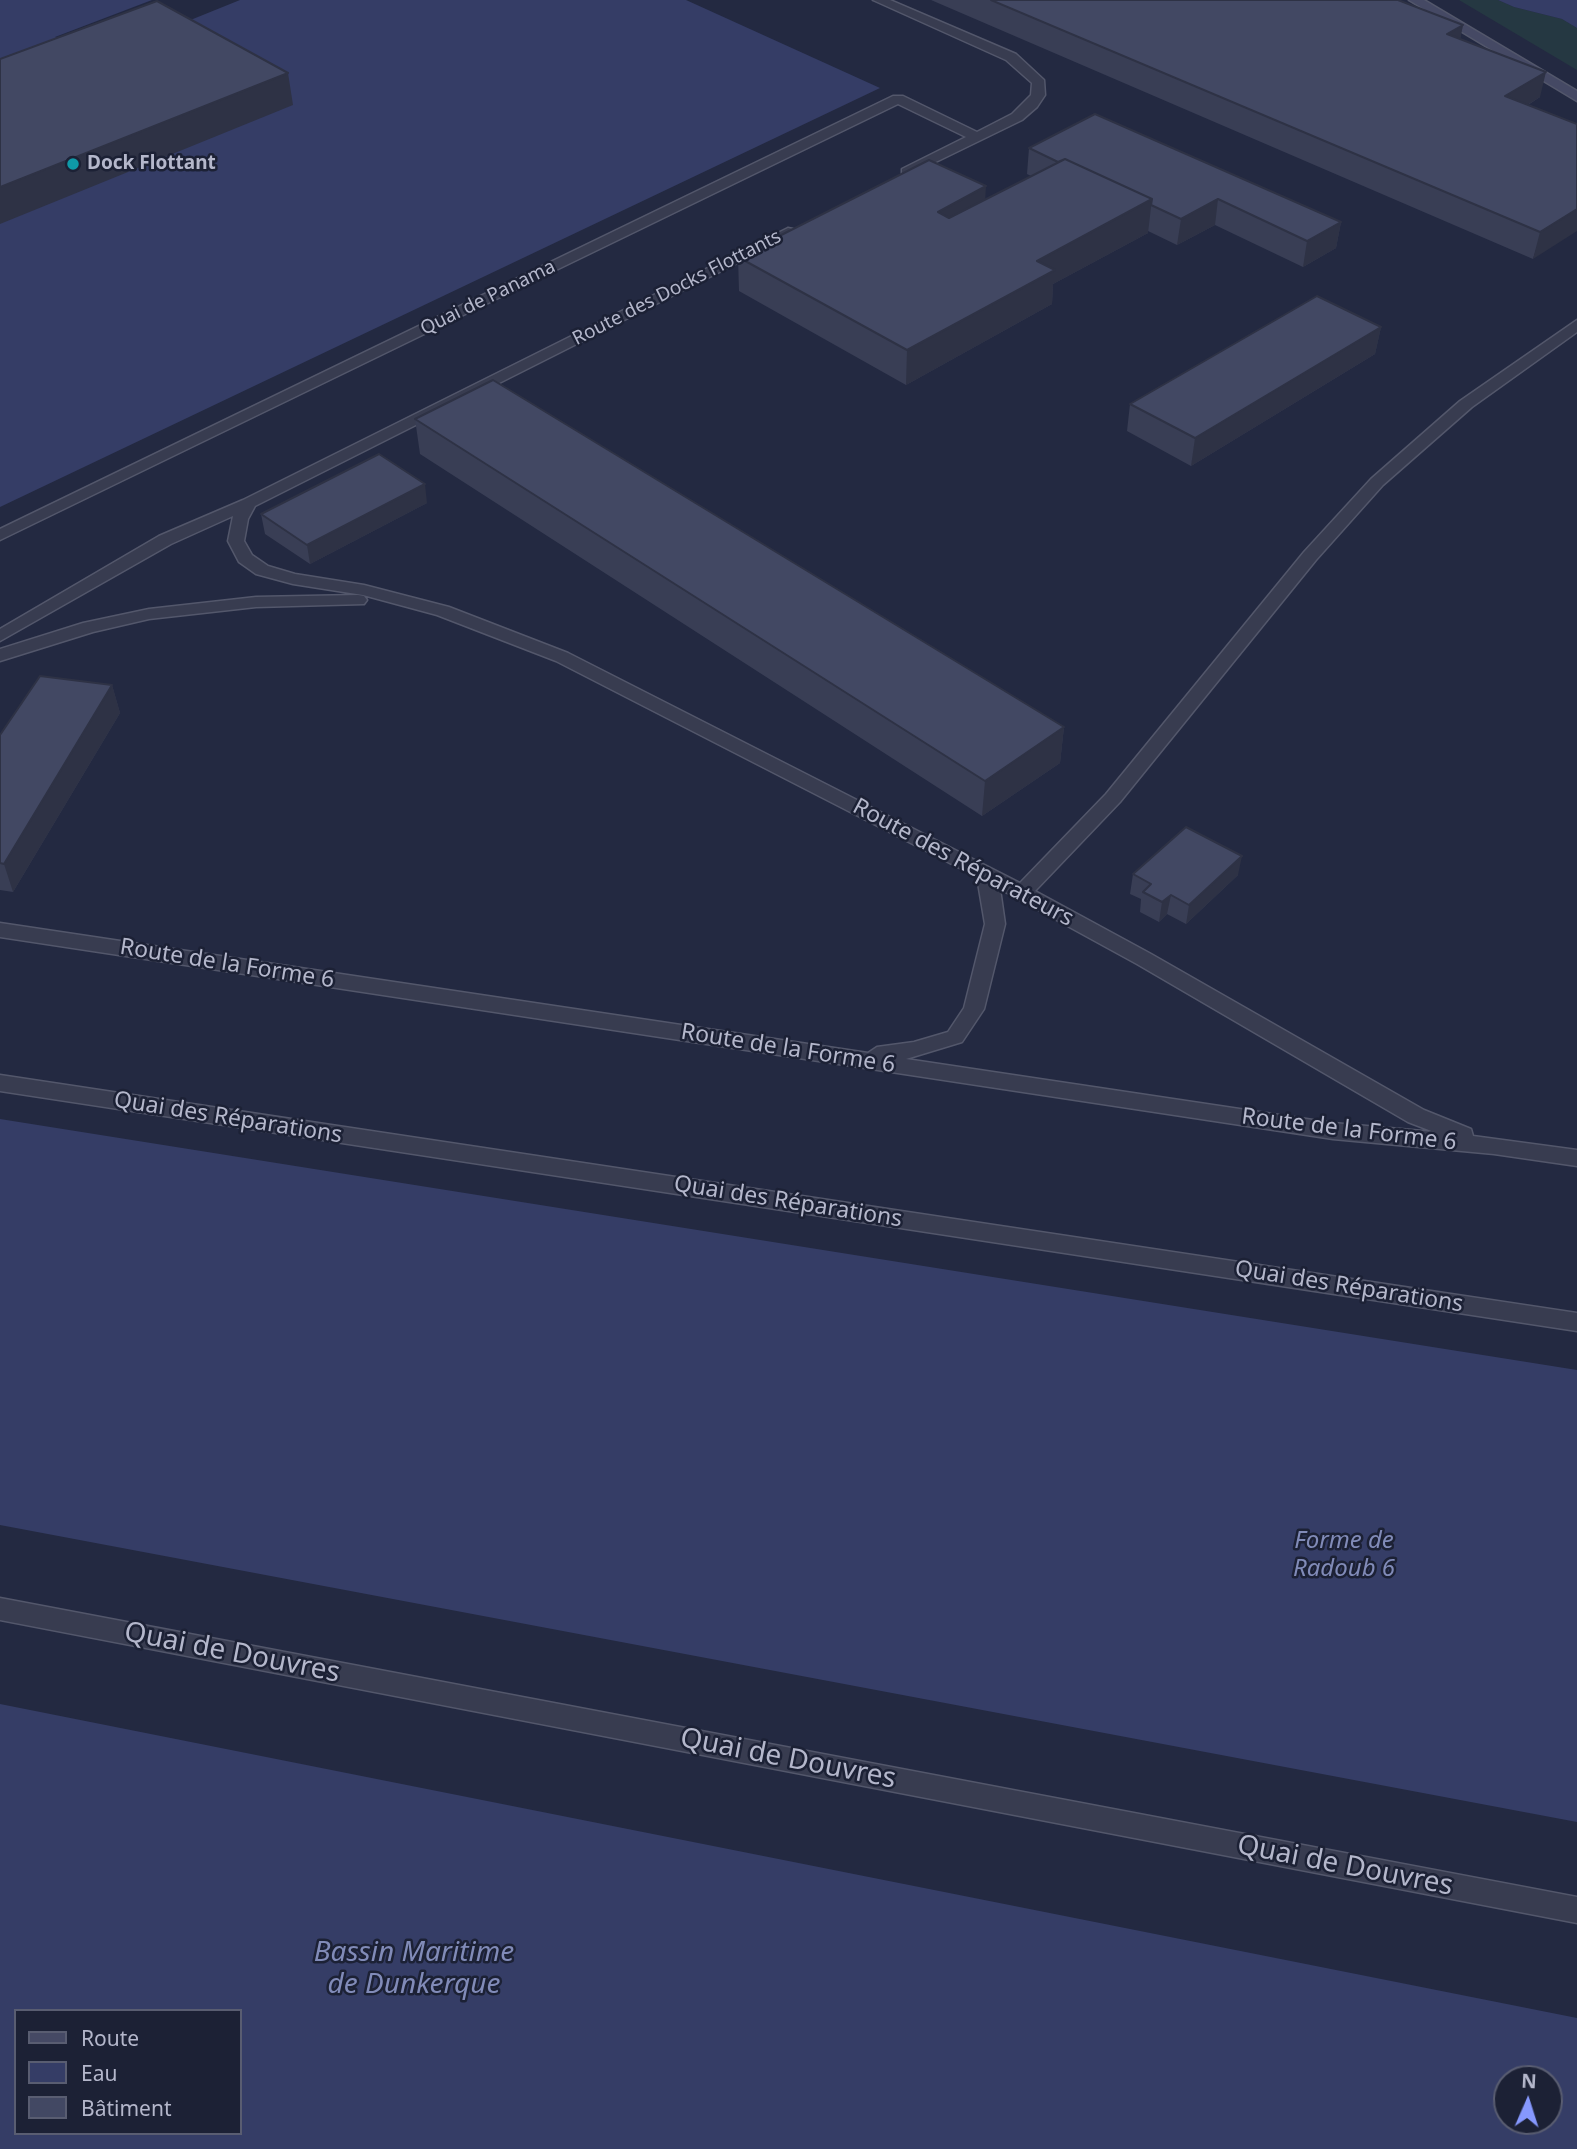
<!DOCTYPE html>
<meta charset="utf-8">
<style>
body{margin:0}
#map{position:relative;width:1577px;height:2149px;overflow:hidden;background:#232941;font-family:"Noto Sans",sans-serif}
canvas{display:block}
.legend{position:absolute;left:14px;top:2009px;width:228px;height:126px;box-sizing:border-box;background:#1c2135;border:2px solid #595d71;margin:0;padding:9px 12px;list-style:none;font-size:21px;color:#b4b7cb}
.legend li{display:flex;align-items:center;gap:14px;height:35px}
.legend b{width:35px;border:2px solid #595d71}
.north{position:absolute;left:1493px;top:2065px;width:70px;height:70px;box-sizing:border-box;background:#1c2135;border:2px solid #595d71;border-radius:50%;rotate:3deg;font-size:19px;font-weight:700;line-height:28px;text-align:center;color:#b4b7cb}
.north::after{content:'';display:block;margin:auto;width:24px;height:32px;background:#8698fe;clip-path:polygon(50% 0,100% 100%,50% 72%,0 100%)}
</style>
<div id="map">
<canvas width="1577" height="2149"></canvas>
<ul class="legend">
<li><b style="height:9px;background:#454964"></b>Route</li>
<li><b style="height:19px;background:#353d66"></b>Eau</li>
<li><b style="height:19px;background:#424863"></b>Bâtiment</li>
</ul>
<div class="north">N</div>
</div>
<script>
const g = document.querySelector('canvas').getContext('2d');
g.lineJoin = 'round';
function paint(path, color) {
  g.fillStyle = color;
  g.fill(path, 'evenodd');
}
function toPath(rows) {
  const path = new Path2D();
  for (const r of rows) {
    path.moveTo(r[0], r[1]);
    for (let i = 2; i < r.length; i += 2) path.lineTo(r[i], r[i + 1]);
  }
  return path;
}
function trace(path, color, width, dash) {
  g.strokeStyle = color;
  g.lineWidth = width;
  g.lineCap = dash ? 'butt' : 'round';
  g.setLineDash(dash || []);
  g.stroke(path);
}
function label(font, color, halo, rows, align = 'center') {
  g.font = font + ' "Noto Sans",sans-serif';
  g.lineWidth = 5;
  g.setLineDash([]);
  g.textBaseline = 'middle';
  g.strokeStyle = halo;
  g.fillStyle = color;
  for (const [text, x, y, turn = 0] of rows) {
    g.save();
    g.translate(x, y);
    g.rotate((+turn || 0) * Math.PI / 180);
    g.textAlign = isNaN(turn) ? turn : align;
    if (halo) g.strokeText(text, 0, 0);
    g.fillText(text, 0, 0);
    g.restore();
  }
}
const green = toPath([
 [1459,0,1498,0,1514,7,1562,19,1577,28,1577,70]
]);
const water = toPath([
 [0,0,686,0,880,88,0,507],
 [1498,0,1577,0,1577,28,1562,19,1514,7],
 [0,1119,1577,1370,1577,1822,0,1525],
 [0,1704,1577,2018,1577,2149,0,2149],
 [16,2011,240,2011,240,2133,16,2133],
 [1549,2079,1549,2121,1507,2121,1507,2079]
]);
const pier = toPath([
 [152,0,240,0,94,59,55,37]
]);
const lane = toPath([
 [873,0,890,0,1016,54,1044,80,1045,95,1037,107,1022,120,907,176,902,175,902,169,966,137,898,104,0,540,0,529,893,96,903,96,977,132,1012,114,1031,95,1032,83,1006,60,873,0],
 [788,228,793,229,793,235,255,506,248,519,244,541,252,555,268,566,295,574,364,585,449,607,568,653,1020,883,1106,794,1304,552,1371,479,1460,401,1577,320,1577,332,1472,407,1383,485,1316,560,1120,802,1035,891,1151,954,1424,1110,1471,1129,1473,1136,1577,1150,1577,1166,1494,1154,1333,1139,0,937,0,923,868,1053,877,1047,914,1042,948,1032,964,1008,985,924,977,877,556,661,437,615,363,595,293,584,256,574,239,562,228,541,233,516,171,544,0,641,0,629,159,536,243,500,788,228],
 [1000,889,1137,964,1408,1122,1434,1132,1333,1123,906,1059,962,1042,984,1009,1005,924,1000,889],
 [358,595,364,596,367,600,364,604,256,607,149,619,93,632,0,661,0,649,83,623,149,609,256,597,358,595],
 [0,1075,1577,1313,1577,1331,0,1091,0,1075],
 [0,1598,1577,1897,1577,1923,0,1620,0,1598]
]);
const secondary = toPath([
 [1409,0,1424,0,1577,91,1577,101,1409,0]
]);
const wall = toPath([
 [931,0,1398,0,1463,25,1460,39,1540,97,1528,105,1577,124,1533,259],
 [1029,148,1341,222,1336,248,1303,267,1215,225,1177,245,1148,231,1148,233,1053,284,1052,304,906,385,739,291,738,257,985,200,1031,176,1027,174],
 [1381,327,1375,354,1191,466,1127,431,1130,404],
 [415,419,1064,727,1060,763,982,816,420,454],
 [427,503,310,564,265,534,261,514],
 [112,685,120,713,13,892,0,890,0,735],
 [1133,874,1238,875,1186,924,1167,914,1159,922,1140,912,1141,899,1130,894]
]);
const shadedWall = toPath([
 [1463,25,1458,50,1447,34],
 [1546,72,1540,97,1500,122,1505,96],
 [288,73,293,105,0,224,0,187],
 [986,186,984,219,937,246,938,212],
 [1152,199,1148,233,1053,284,1052,304,906,385,907,350,1037,261],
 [1218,199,1215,225,1177,245,1181,219],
 [1577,209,1577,231,1533,259,1540,232],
 [1341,222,1336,248,1303,267,1307,241],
 [1381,327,1375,354,1191,466,1195,438],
 [425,484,427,503,310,564,307,545],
 [112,685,120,713,13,892,4,864],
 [1064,727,1060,763,982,816,985,781],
 [1242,856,1238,875,1186,924,1189,905],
 [1171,895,1167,914,1159,922,1162,902]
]);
const building = toPath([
 [991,0,1398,0,1463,25,1447,34,1546,72,1505,96,1577,124,1577,209,1540,232,991,0],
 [157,1,288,73,0,187,0,59,157,1],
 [1095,114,1341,222,1307,241,1218,199,1181,219,1151,205,1152,199,1065,159,1058,162,1029,148,1095,114],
 [1065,159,1152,199,1037,261,1055,270,907,350,738,257,929,160,986,186,938,212,949,218,1065,159],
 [1317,296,1381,327,1195,438,1130,404,1317,296],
 [493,380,1064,727,985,781,415,419,493,380],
 [379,454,425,484,307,545,261,514,379,454],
 [40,676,112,685,4,864,0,863,0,735,40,676],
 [1186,827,1242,856,1189,905,1171,895,1162,902,1143,892,1151,884,1133,874,1186,827]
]);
const markers = [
 [73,164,7,"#0f9aa8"]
];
const farPoinames = [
 ["Dock Flottant",87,164]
];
const farStreetnames = [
 ["Route des Docks Flottants",677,288,-27],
 ["Quai de Panama",488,298,-26]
];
const streetNames = [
 ["Route des Réparateurs",963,863,28],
 ["Route de la Forme 6",227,964,9],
 ["Route de la Forme 6",788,1049,9],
 ["Quai des Réparations",228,1118,9],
 ["Route de la Forme 6",1349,1130,7],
 ["Quai des Réparations",788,1202,9],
 ["Quai des Réparations",1349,1287,9]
];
const waterNames = [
 ["Forme de",1344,1541],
 ["Radoub 6",1344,1569]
];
const nearStreetnames = [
 ["Quai de Douvres",232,1653,11],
 ["Quai de Douvres",788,1759,11],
 ["Quai de Douvres",1345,1866,11]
];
const nearWaternames = [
 ["Bassin Maritime",414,1953],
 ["de Dunkerque",414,1985]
];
paint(green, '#253842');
paint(water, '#353d66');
paint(pier, '#232941');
trace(lane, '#53576b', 3);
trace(secondary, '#53576b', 3);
paint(lane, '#383c50');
paint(secondary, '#454964');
paint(wall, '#393e55');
paint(shadedWall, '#2e3245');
paint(building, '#424863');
trace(building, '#2e3245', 2);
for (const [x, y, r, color] of markers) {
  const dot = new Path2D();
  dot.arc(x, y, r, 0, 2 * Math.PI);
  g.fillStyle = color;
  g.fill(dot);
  trace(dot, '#1c2135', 2.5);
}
label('bold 19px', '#b4b7cb', '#1c2135', farPoinames, 'left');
label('19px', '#b4b7cb', '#1c2135', farStreetnames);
label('23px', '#b4b7cb', '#1c2135', streetNames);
label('italic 24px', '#818bb8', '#1c2135', waterNames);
label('28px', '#b4b7cb', '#1c2135', nearStreetnames);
label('italic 28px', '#818bb8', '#1c2135', nearWaternames);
</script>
